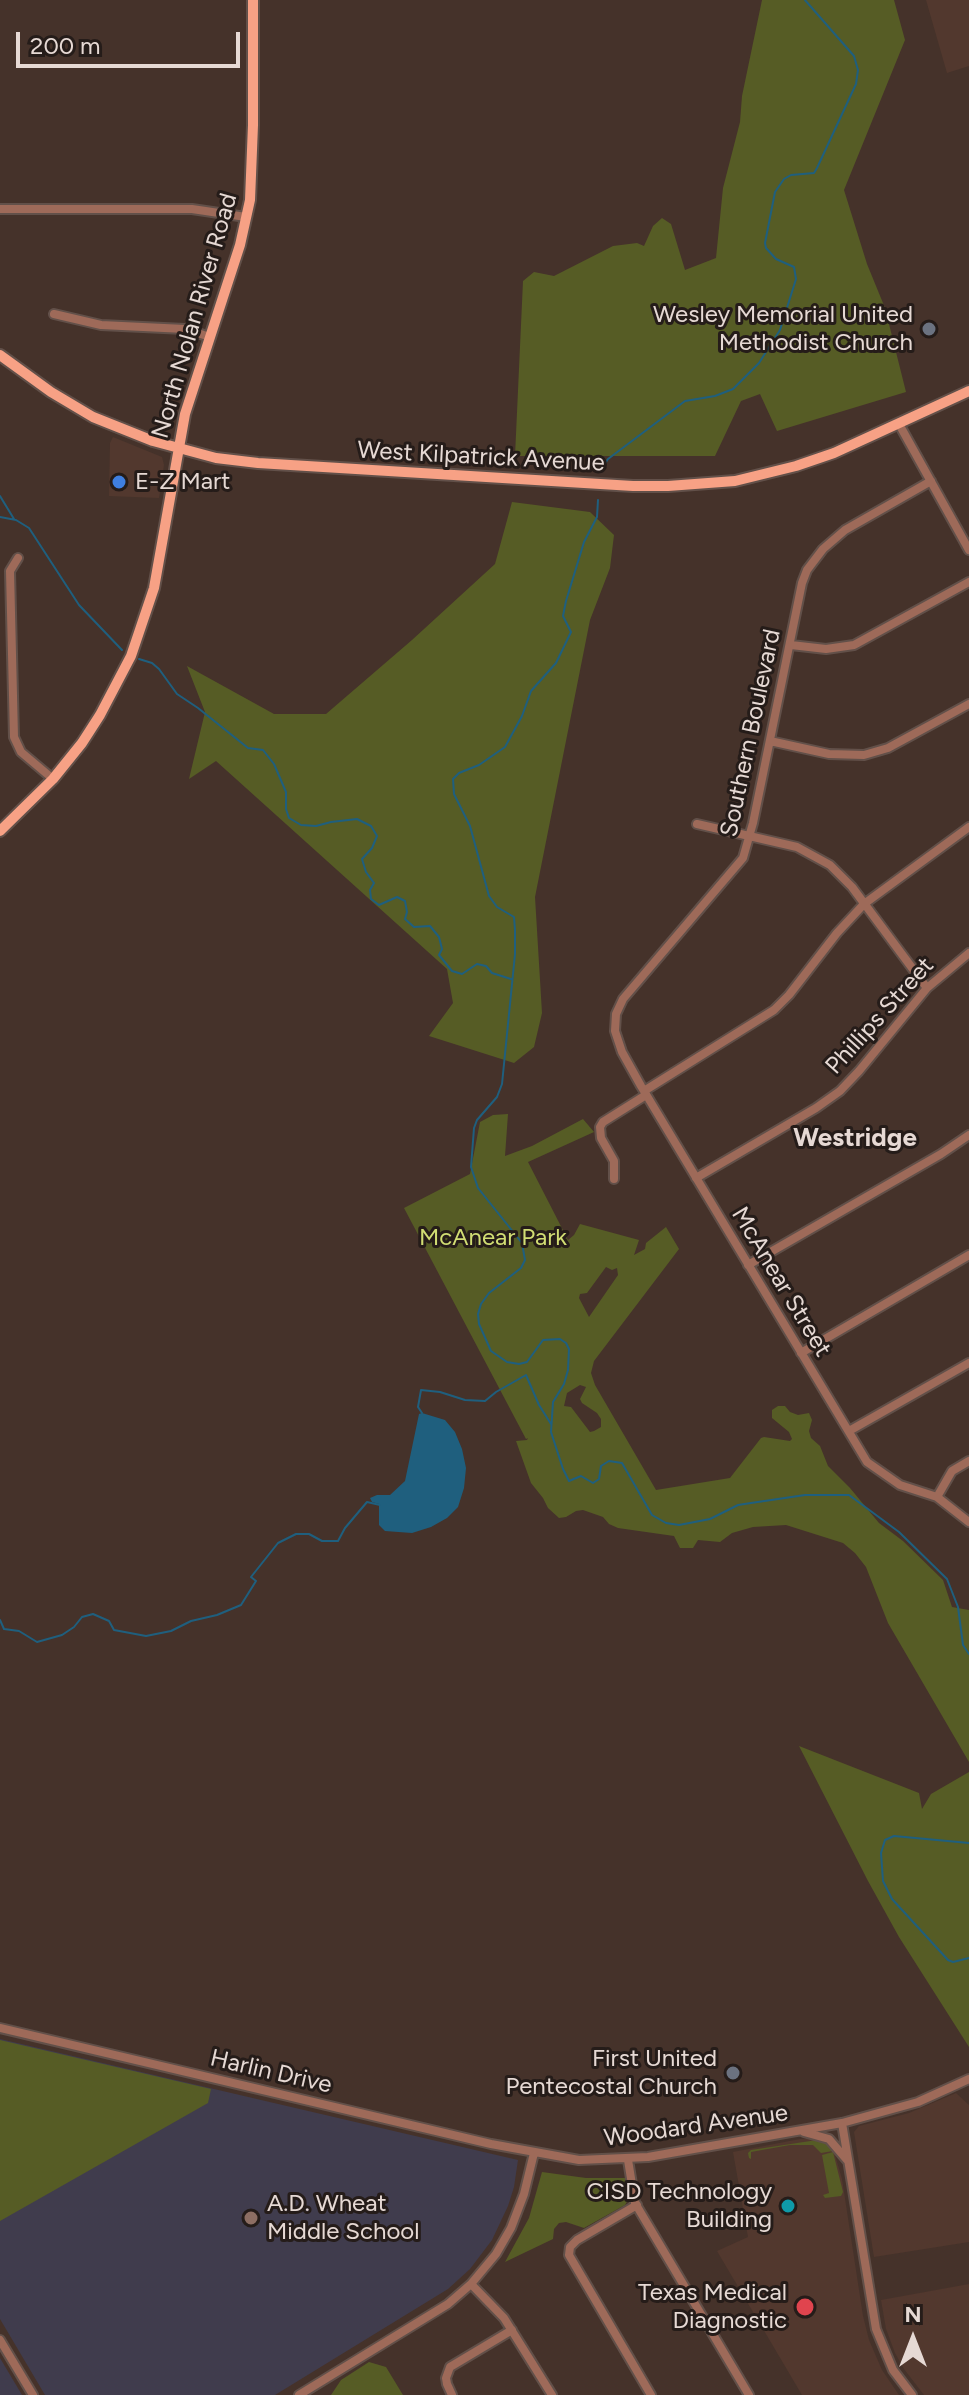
<!DOCTYPE html>
<style>
body{margin:0}
#map{position:relative;width:969px;height:2395px;overflow:hidden;background:#45322a;font-family:Figtree,sans-serif}
canvas{display:block}
.north{position:absolute;left:873px;top:2299px;width:80px;height:80px;-webkit-text-stroke:6px #251c19;paint-order:stroke;rotate:0deg;font-size:22px;font-weight:700;line-height:32px;text-align:center;color:#e6d9d4}
.north::after{content:'';display:block;margin:auto;width:28px;height:36px;background:#e6d9d4;clip-path:polygon(50% 0,100% 100%,50% 72%,0 100%)}
.scale{position:absolute;left:16px;top:32px;width:224px;height:36px;box-sizing:border-box;border:4px solid #e6d9d4;border-top:0;padding-left:10px;font-size:24px;line-height:28px;white-space:nowrap;color:#e6d9d4;-webkit-text-stroke:6px #251c19;paint-order:stroke}
</style>
<div id="map">
<canvas width="969" height="2395"></canvas>
<div class="north">N</div>
<div class="scale">200 m</div>
</div>
<script>
const g = document.querySelector('canvas').getContext('2d');
g.lineJoin = 'round';
function paint(path, color) {
  g.fillStyle = color;
  g.fill(path, 'evenodd');
}
function toPath(rows) {
  const path = new Path2D();
  for (const r of rows) {
    path.moveTo(r[0], r[1]);
    for (let i = 2; i < r.length; i += 2) path.lineTo(r[i], r[i + 1]);
  }
  return path;
}
function trace(path, color, width, dash) {
  g.strokeStyle = color;
  g.lineWidth = width;
  g.lineCap = dash ? 'butt' : 'round';
  g.setLineDash(dash || []);
  g.stroke(path);
}
function label(font, color, halo, rows, align = 'center') {
  g.font = font + ' Figtree,sans-serif';
  g.lineWidth = 6;
  g.setLineDash([]);
  g.textBaseline = 'middle';
  g.strokeStyle = halo;
  g.fillStyle = color;
  for (const [text, x, y, turn = 0] of rows) {
    g.save();
    g.translate(x, y);
    g.rotate((+turn || 0) * Math.PI / 180);
    g.textAlign = isNaN(turn) ? turn : align;
    if (halo) g.strokeText(text, 0, 0);
    g.fillText(text, 0, 0);
    g.restore();
  }
}
const built = toPath([
 [926,0,969,0,969,66,947,73],
 [113,437,162,457,164,465,159,498,109,496,110,443],
 [956,2093,969,2105,969,2242,874,2257,854,2132,859,2126,909,2113],
 [821,2138,833,2148,842,2179,863,2316,869,2340,882,2370,899,2395,802,2395,717,2251,748,2237,733,2152,800,2139],
 [969,2284,969,2395,924,2395,904,2369,895,2353,886,2329,881,2300]
]);
const education = toPath([
 [0,2039,518,2160,514,2187,508,2206,492,2240,470,2269,448,2289,275,2395,45,2395,0,2319],
 [0,2358,22,2395,0,2395]
]);
const green = toPath([
 [762,0,894,0,905,40,844,190,867,264,885,308,906,392,777,431,760,394,741,401,715,456,515,456,523,281,534,272,554,276,613,246,637,243,644,246,653,226,662,218,671,224,685,270,716,258,723,188,740,122,742,96],
 [512,502,590,512,614,535,610,568,590,620,535,897,542,1013,534,1047,514,1063,429,1036,453,1003,447,969,216,761,189,779,205,712,187,666,274,714,326,714,412,640,495,564],
 [508,1114,505,1156,532,1146,583,1119,594,1132,528,1162,568,1240,574,1235,580,1224,639,1240,634,1255,645,1249,646,1243,666,1227,679,1249,594,1361,591,1373,595,1385,656,1490,730,1478,761,1438,764,1437,790,1441,792,1439,789,1432,772,1418,772,1410,778,1406,785,1406,790,1412,798,1415,809,1413,812,1420,809,1431,811,1438,820,1446,828,1466,850,1488,879,1523,903,1541,943,1580,952,1607,969,1610,969,1762,888,1623,866,1567,855,1553,843,1543,786,1525,753,1527,732,1533,720,1542,698,1540,693,1548,680,1548,674,1536,618,1528,609,1524,603,1517,583,1510,576,1511,566,1517,559,1518,548,1508,543,1498,531,1483,516,1441,527,1440,528,1438,526,1439,404,1208,470,1174,480,1122,493,1115],
 [606,1267,612,1270,617,1268,618,1275,589,1317,579,1298,580,1294,587,1293],
 [580,1385,586,1387,580,1399,582,1403,597,1413,601,1419,601,1427,594,1431,590,1432,571,1407,564,1406,567,1393],
 [799,1746,919,1793,922,1809,931,1794,969,1772,969,2047,899,1937,868,1881],
 [0,2040,211,2089,208,2103,0,2221],
 [817,2140,824,2142,827,2141,833,2151,821,2153,813,2145,790,2145,751,2152,751,2159,749,2158,748,2153,751,2150],
 [833,2152,843,2192,841,2196,825,2198,823,2195,829,2193,822,2155],
 [542,2172,586,2178,625,2178,628,2200,625,2205,584,2228,566,2222,559,2223,554,2229,553,2239,505,2262,529,2218],
 [369,2362,386,2367,403,2395,331,2395,341,2380]
]);
const water = toPath([
 [422,1413,445,1420,455,1432,462,1449,466,1468,464,1488,458,1507,447,1518,431,1527,412,1533,385,1531,379,1525,379,1504,372,1502,370,1498,377,1495,390,1495,405,1481,419,1414]
]);
const stream = toPath([
 [600,471,608,459,685,401,715,396,733,389,759,363,780,330,796,279,794,267,776,259,766,248,765,243,775,192,784,179,791,175,814,173,817,168,856,84,858,70,854,56,805,0],
 [0,496,14,519],
 [598,500,597,517,584,542,566,601,563,616,571,632,556,663,531,691,522,716,505,747,479,765,459,773,453,779,454,794,470,826,489,896,497,907,514,917,515,930,515,954,502,1084,497,1097,477,1120,474,1128,471,1167,478,1188,522,1243,525,1260,521,1268,489,1293,481,1304,478,1314,479,1324,491,1351,507,1362,519,1364,527,1362,543,1340,560,1339,566,1343,569,1349,568,1370,564,1384,553,1402,551,1432,563,1469,569,1481,581,1476,593,1483,599,1479,601,1466,609,1461,622,1463,652,1515,666,1523,679,1525,710,1519,738,1505,751,1503,805,1495,849,1495,899,1532,947,1579,958,1607,963,1645,969,1654],
 [0,517,16,520,29,528,79,605,122,650],
 [139,659,152,663,159,669,177,694,198,708,248,748,263,750,274,764,286,792,286,809,289,818,301,825,316,826,331,822,357,819,371,826,377,836,372,848,362,859,366,872,374,883,370,890,371,899,379,905,397,897,405,901,407,912,405,919,414,927,430,926,439,937,442,949,439,955,452,971,462,974,477,964,486,966,492,973,511,979],
 [422,1413,418,1407,421,1390,440,1392,465,1400,485,1401,496,1392,526,1375,539,1405,551,1424],
 [0,1620,4,1629,19,1631,37,1642,62,1635,74,1627,82,1617,93,1614,109,1621,114,1630,146,1636,171,1631,191,1621,217,1615,241,1605,256,1581,251,1577,278,1543,296,1534,309,1534,322,1541,338,1541,345,1528,367,1502,380,1505],
 [969,1843,894,1836,885,1840,881,1853,883,1881,892,1899,948,1960,953,1962,969,1958]
]);
const minor = toPath([
 [0,209,192,209,246,217],
 [54,314,101,325,185,329,210,337],
 [899,424,969,550],
 [931,481,845,530,823,549,807,570,802,583,753,823,743,858,623,999,616,1014,615,1031,622,1052,641,1086,867,1462,900,1485,937,1497,969,1522],
 [18,558,10,571,14,737,21,752,53,779],
 [791,645,826,649,854,645,969,582],
 [770,741,829,754,864,755,888,748,969,704],
 [697,824,797,847,830,865,852,887,927,988],
 [644,1091,774,1010,789,995,837,933,864,904,969,827],
 [696,1178,816,1108,840,1091,859,1071,927,988,969,953],
 [614,1179,614,1161,601,1138,600,1127,603,1122,646,1095],
 [748,1265,941,1154,969,1135],
 [801,1353,969,1255],
 [849,1431,969,1363],
 [937,1497,952,1471,969,1461],
 [0,2028,491,2144,579,2160,648,2157,842,2123,918,2102,969,2079],
 [842,2123,876,2329,893,2370,912,2395],
 [804,2132,829,2139,847,2160],
 [628,2160,635,2203,749,2395],
 [637,2205,577,2240,570,2247,569,2255,651,2395],
 [471,2284,504,2318,552,2395],
 [0,2340,33,2395],
 [299,2395,448,2304,471,2284,496,2254,511,2228,524,2194,534,2153],
 [452,2395,447,2384,446,2378,450,2367,512,2330]
]);
const major = toPath([
 [0,355,51,392,93,417,153,441,216,458,258,463,633,486,668,486,735,481,796,466,834,453,969,391],
 [0,831,53,779,82,743,100,715,131,656,154,588,185,414,240,245,250,200,253,125,253,0]
]);
const markers = [
 [929,329,8,"#6b7280"],
 [119,482,8,"#3f7fe0"],
 [733,2073,8,"#6b7280"],
 [788,2206,8,"#0f9aa8"],
 [251,2218,8,"#8d6e63"],
 [805,2307,10,"#e0444e"]
];
const poiNames = [
 ["Wesley Memorial United",913,315],
 ["Methodist Church",913,343],
 ["E-Z Mart",135,482,"left"],
 ["First United",717,2059],
 ["Pentecostal Church",717,2087],
 ["CISD Technology",772,2192],
 ["Building",772,2220],
 ["A.D. Wheat",267,2204,"left"],
 ["Middle School",267,2232,"left"],
 ["Texas Medical",787,2293],
 ["Diagnostic",787,2321]
];
const streetNames = [
 ["North Nolan River Road",195,316,-74],
 ["West Kilpatrick Avenue",481,457,3],
 ["Southern Boulevard",751,733,-78],
 ["Phillips Street",880,1016,-48],
 ["McAnear Street",781,1282,59],
 ["Harlin Drive",271,2072,13],
 ["Woodard Avenue",696,2126,-8]
];
const parkNames = [
 ["McAnear Park",493,1238]
];
const neighbourhoodNames = [
 ["Westridge",855,1138]
];
paint(built, '#52382e');
paint(education, '#403c4d');
paint(green, '#565c25');
paint(water, '#1f5f7e');
trace(stream, '#1f5f7e', 2);
trace(minor, '#625049', 12);
trace(major, '#625049', 14);
trace(minor, '#9e6a59', 8);
trace(major, '#f7a185', 10);
for (const [x, y, r, color] of markers) {
  const dot = new Path2D();
  dot.arc(x, y, r, 0, 2 * Math.PI);
  g.fillStyle = color;
  g.fill(dot);
  trace(dot, '#251c19', 3);
}
label('24px', '#e6d9d4', '#251c19', poiNames, 'right');
label('24px', '#e6d9d4', '#251c19', streetNames);
label('24px', '#d1dd73', '#251c19', parkNames);
label('bold 26px', '#e6d9d4', '#251c19', neighbourhoodNames);
</script>
